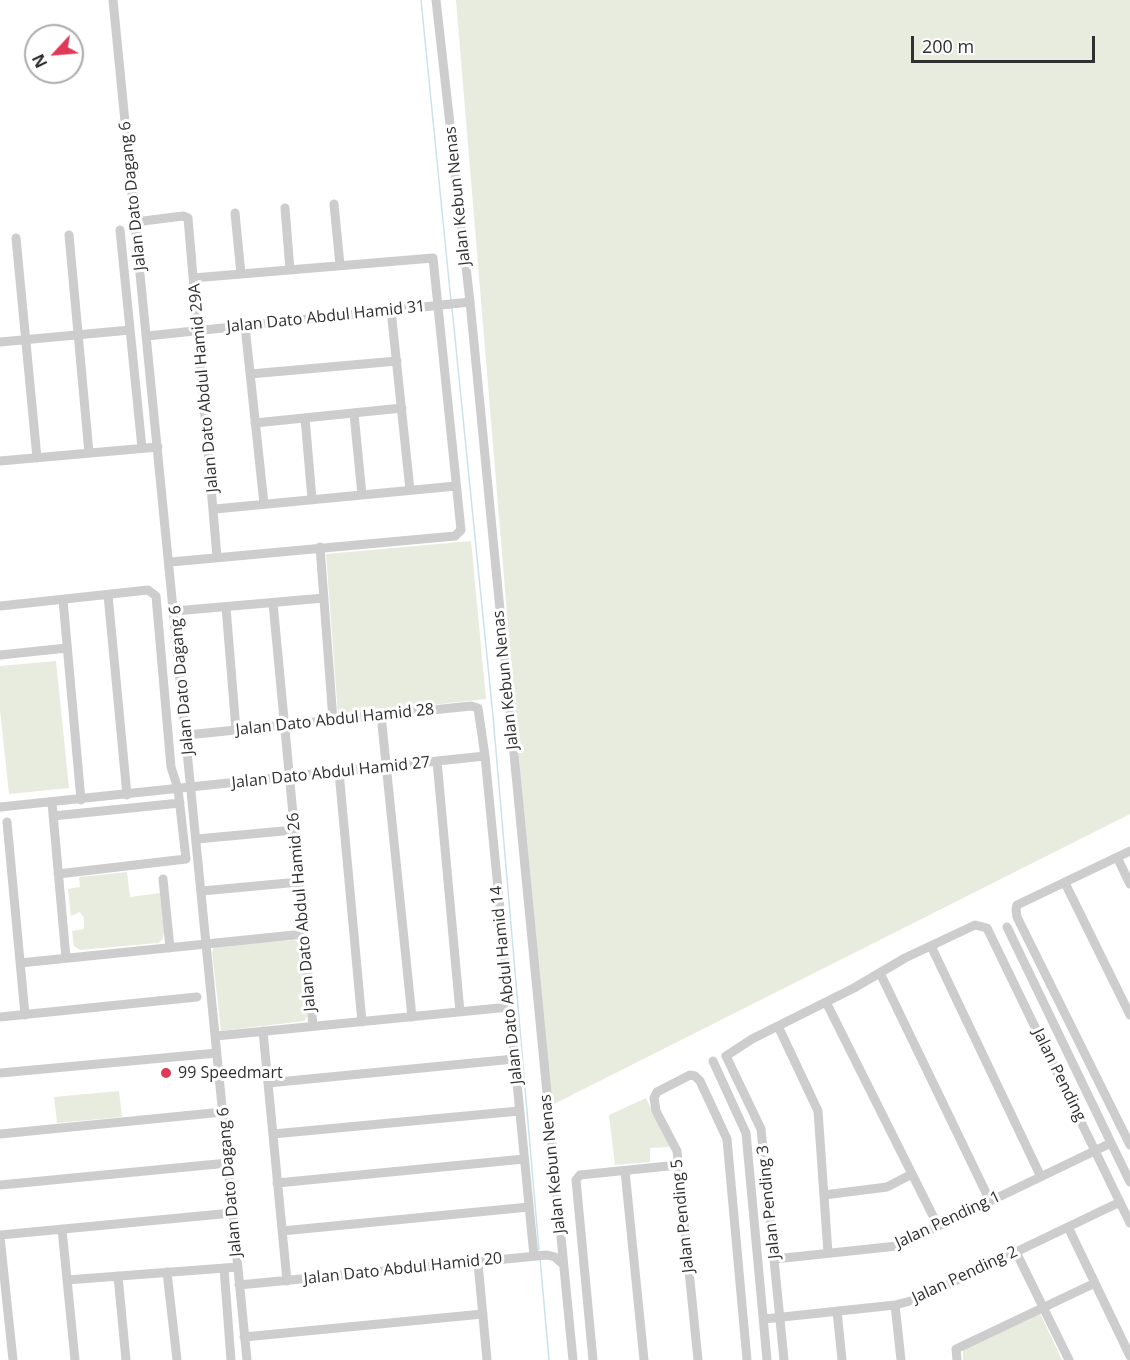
<!DOCTYPE html>
<style>
body{margin:0}
#map{position:relative;width:1130px;height:1360px;overflow:hidden;background:#fff;font-family:"Open Sans",sans-serif}
canvas{display:block}
.north{position:absolute;left:24px;top:24px;width:60px;height:60px;box-sizing:border-box;background:#fff;border:2px solid #acacac;border-radius:50%;rotate:244deg;font-size:16px;font-weight:700;line-height:24px;text-align:center;color:#303030}
.north::after{content:'';display:block;margin:auto;width:21px;height:27px;background:#de3a57;clip-path:polygon(50% 0,100% 100%,50% 72%,0 100%)}
.scale{position:absolute;left:911px;top:36px;width:184px;height:27px;box-sizing:border-box;border:3px solid #303030;border-top:0;padding-left:8px;font-size:18px;line-height:21px;white-space:nowrap;color:#303030;-webkit-text-stroke:4px #fff;paint-order:stroke}
</style>
<div id="map">
<canvas width="1130" height="1360"></canvas>
<div class="north">N</div>
<div class="scale">200 m</div>
</div>
<script>
const g = document.querySelector('canvas').getContext('2d');
g.lineJoin = 'round';
function paint(path, color) {
  g.fillStyle = color;
  g.fill(path, 'evenodd');
}
function toPath(rows) {
  const path = new Path2D();
  for (const r of rows) {
    path.moveTo(r[0], r[1]);
    for (let i = 2; i < r.length; i += 2) path.lineTo(r[i], r[i + 1]);
  }
  return path;
}
function trace(path, color, width, dash) {
  g.strokeStyle = color;
  g.lineWidth = width;
  g.lineCap = dash ? 'butt' : 'round';
  g.setLineDash(dash || []);
  g.stroke(path);
}
function label(font, color, halo, rows, align = 'center') {
  g.font = font + ' "Open Sans",sans-serif';
  g.lineWidth = 6;
  g.setLineDash([]);
  g.textBaseline = 'middle';
  g.strokeStyle = halo;
  g.fillStyle = color;
  for (const [text, x, y, turn = 0] of rows) {
    g.save();
    g.translate(x, y);
    g.rotate((+turn || 0) * Math.PI / 180);
    g.textAlign = isNaN(turn) ? turn : align;
    if (halo) g.strokeText(text, 0, 0);
    g.fillText(text, 0, 0);
    g.restore();
  }
}
const green = toPath([
 [456,0,1130,0,1130,814,548,1107],
 [471,541,486,699,338,715,326,554],
 [56,661,69,788,9,794,0,710,0,666],
 [127,872,130,897,160,893,164,932,163,939,158,943,80,950,74,946,72,931,84,929,84,918,80,912,71,916,68,889,80,887,79,877],
 [295,940,302,947,307,1017,304,1021,221,1031,212,952,215,946],
 [119,1091,122,1117,57,1123,54,1097],
 [646,1098,670,1147,650,1148,650,1162,615,1165,609,1115],
 [1040,1313,1062,1360,963,1360,963,1350]
]);
const stream = toPath([
 [421,0,451,301],
 [452,308,493,716,539,1250],
 [540,1258,549,1360]
]);
const minor = toPath([
 [113,0,247,1360],
 [436,0,470,302,573,1360],
 [334,204,340,265],
 [285,208,290,270],
 [235,213,241,274],
 [135,222,183,216,188,218,217,557],
 [120,230,142,448],
 [69,235,89,453],
 [16,238,37,458],
 [391,310,410,490],
 [245,326,264,504],
 [147,336,470,302],
 [0,342,130,330],
 [250,374,397,361],
 [354,414,362,495],
 [305,418,312,499],
 [255,423,402,408],
 [0,461,158,447],
 [215,509,456,486],
 [320,547,333,720],
 [171,562,455,536,461,530,433,258,193,278],
 [108,595,127,795],
 [63,600,81,800],
 [273,603,313,1026],
 [0,606,148,590,156,596,171,767,178,789,186,859,58,874],
 [226,607,236,730],
 [175,611,324,598],
 [0,655,67,648],
 [381,715,412,1017],
 [187,735,471,706,478,708,485,756,534,1256],
 [437,761,460,1012],
 [339,772,362,1022],
 [52,803,66,958],
 [0,807,485,756],
 [53,816,180,803],
 [7,822,25,1015],
 [197,839,294,830],
 [1130,851,1017,905,1016,910,1017,917,1130,1145],
 [1117,857,1130,884],
 [163,879,170,948],
 [1065,883,1130,1015],
 [202,891,299,882],
 [1007,927,1130,1182],
 [931,946,1041,1177],
 [20,963,304,934],
 [880,973,990,1201],
 [826,1002,938,1226],
 [0,1017,197,997],
 [778,1026,818,1111,828,1253],
 [263,1031,287,1281],
 [216,1036,509,1007],
 [713,1061,746,1133,767,1360],
 [0,1073,217,1053],
 [268,1083,514,1059],
 [0,1134,223,1112],
 [273,1134,519,1111],
 [625,1171,644,1360],
 [277,1183,524,1159],
 [0,1185,228,1163],
 [824,1195,887,1187,912,1174],
 [1068,1227,1130,1356],
 [62,1229,75,1360],
 [282,1231,529,1207],
 [0,1235,232,1213],
 [0,1237,13,1360],
 [1016,1252,1069,1360],
 [775,1259,897,1246,1111,1143],
 [478,1263,487,1360],
 [224,1268,231,1360],
 [167,1272,177,1360],
 [118,1276,126,1360],
 [67,1280,238,1267],
 [239,1285,547,1255,555,1257,563,1264],
 [895,1305,901,1360],
 [837,1311,842,1360],
 [764,1319,895,1305,918,1299,1120,1202],
 [244,1337,483,1314],
 [593,1360,576,1180,580,1175,678,1165],
 [698,1360,677,1151,656,1111,654,1098,657,1092,690,1075,695,1076,700,1081,727,1139,747,1360],
 [784,1360,761,1129,726,1056,752,1039,854,988,905,958,975,925,987,928,1130,1223],
 [957,1360,956,1349,1095,1283]
]);
const markers = [
 [166,1073,6,"#de3a57"]
];
const streetNames = [
 ["Jalan Dato Dagang 6",133,196,-96],
 ["Jalan Kebun Nenas",458,196,-96],
 ["Jalan Dato Abdul Hamid 31",326,317,-6],
 ["Jalan Dato Abdul Hamid 29A",204,388,-95],
 ["Jalan Dato Dagang 6",182,680,-95],
 ["Jalan Kebun Nenas",506,680,-96],
 ["Jalan Dato Abdul Hamid 28",335,720,-6],
 ["Jalan Dato Abdul Hamid 27",331,773,-6],
 ["Jalan Dato Abdul Hamid 26",302,912,-95],
 ["Jalan Dato Abdul Hamid 14",507,985,-96],
 ["Jalan Pending",1059,1075,64],
 ["Jalan Kebun Nenas",553,1164,-96],
 ["Jalan Dato Dagang 6",230,1182,-95],
 ["Jalan Pending 3",769,1202,-96],
 ["Jalan Pending 5",683,1216,-96],
 ["Jalan Pending 1",948,1220,-25],
 ["Jalan Dato Abdul Hamid 20",403,1269,-6],
 ["Jalan Pending 2",965,1275,-25]
];
const poiNames = [
 ["99 Speedmart",178,1073]
];
paint(green, '#e7ecde');
trace(stream, '#cbe2eb', 1.5);
trace(minor, '#cdcdcd', 9);
for (const [x, y, r, color] of markers) {
  const dot = new Path2D();
  dot.arc(x, y, r, 0, 2 * Math.PI);
  g.fillStyle = color;
  g.fill(dot);
  trace(dot, '#fff', 2);
}
label('16px', '#303030', '#fff', streetNames);
label('16px', '#303030', '#fff', poiNames, 'left');
</script>
